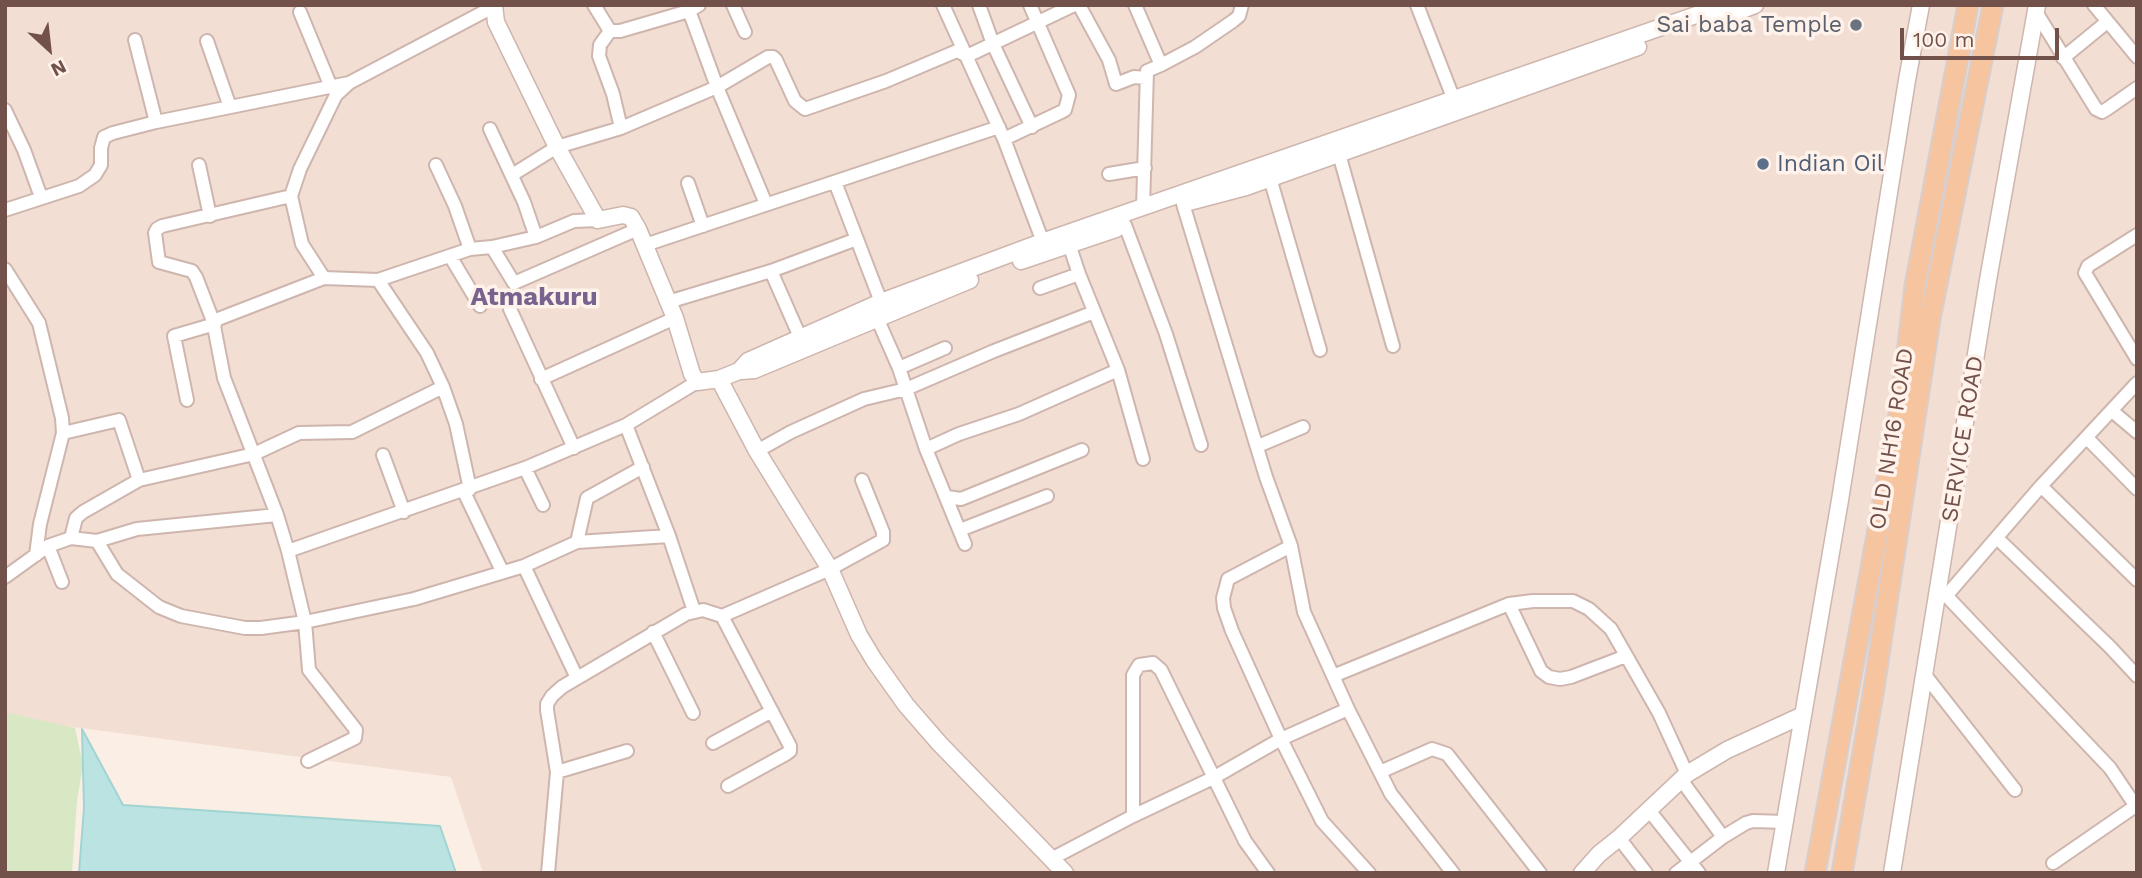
<!DOCTYPE html>
<style>
body{margin:0}
#map{position:relative;width:2142px;height:878px;overflow:hidden;background:#fbeee4;font-family:"Work Sans",sans-serif}
canvas{display:block}
.frame{position:absolute;inset:0;border:7px solid #72514b;pointer-events:none}
.north{position:absolute;left:14px;top:14px;width:70px;height:70px;-webkit-text-stroke:5px #fef2ea;paint-order:stroke;rotate:153deg;font-size:19px;font-weight:700;line-height:28px;text-align:center;color:#72514b}
.north::after{content:'';display:block;margin:auto;width:24px;height:32px;background:#72514b;clip-path:polygon(50% 0,100% 100%,50% 72%,0 100%)}
.scale{position:absolute;left:1900px;top:28px;width:159px;height:32px;box-sizing:border-box;border:4px solid #72514b;border-top:0;padding-left:9px;font-size:21px;line-height:24px;white-space:nowrap;color:#72514b;-webkit-text-stroke:5px #fef2ea;paint-order:stroke}
</style>
<div id="map">
<canvas width="2142" height="878"></canvas>
<div class="frame"></div>
<div class="north">N</div>
<div class="scale">100 m</div>
</div>
<script>
const g = document.querySelector('canvas').getContext('2d');
g.lineJoin = 'round';
function paint(path, color) {
  g.fillStyle = color;
  g.fill(path, 'evenodd');
}
function toPath(rows) {
  const path = new Path2D();
  for (const r of rows) {
    path.moveTo(r[0], r[1]);
    for (let i = 2; i < r.length; i += 2) path.lineTo(r[i], r[i + 1]);
  }
  return path;
}
function trace(path, color, width, dash) {
  g.strokeStyle = color;
  g.lineWidth = width;
  g.lineCap = dash ? 'butt' : 'round';
  g.setLineDash(dash || []);
  g.stroke(path);
}
function label(font, color, halo, rows, align = 'center') {
  g.font = font + ' "Work Sans",sans-serif';
  g.lineWidth = 7;
  g.setLineDash([]);
  g.textBaseline = 'middle';
  g.strokeStyle = halo;
  g.fillStyle = color;
  for (const [text, x, y, turn = 0] of rows) {
    g.save();
    g.translate(x, y);
    g.rotate((+turn || 0) * Math.PI / 180);
    g.textAlign = isNaN(turn) ? turn : align;
    if (halo) g.strokeText(text, 0, 0);
    g.fillText(text, 0, 0);
    g.restore();
  }
}
const residential = toPath([
 [5,5,2137,5,2137,873,483,873,451,777,5,718]
]);
const green = toPath([
 [5,712,75,728,83,765,77,801,72,873,5,873]
]);
const water = toPath([
 [82,729,123,805,440,826,456,873,79,873,84,808,82,729]
]);
const minor = toPath([
 [594,5,610,31,620,31,689,11,699,5],
 [687,5,717,87,766,204],
 [733,5,745,32],
 [943,5,1004,139,1046,250],
 [979,5,993,44,1032,127],
 [1079,5,1109,60,1116,84,1134,77,1146,78],
 [1135,5,1161,65,1147,71,1143,208],
 [1417,5,1456,105],
 [2094,5,2137,57],
 [300,12,331,87],
 [2036,12,2096,109,2102,112,2107,109,2137,88],
 [610,31,600,45,599,56,613,94,621,128],
 [135,40,156,122],
 [207,41,230,107],
 [2063,58,2107,22],
 [1161,65,1195,47,1233,21,1239,16,1242,5],
 [5,110,24,150,41,197],
 [490,129,524,202,536,237],
 [1004,139,1061,112,1065,110,1069,95,1030,5],
 [1339,154,1393,346],
 [199,165,210,216],
 [436,165,455,206,470,249],
 [1109,174,1145,168],
 [512,175,557,147,621,128,717,87,768,57,773,57,776,60,795,101,805,109,886,81,957,51,967,56,1074,5],
 [1270,178,1320,350],
 [835,182,881,302],
 [688,183,703,226],
 [1183,204,1266,477,1291,546,1304,612,1348,709,1391,794,1453,873],
 [5,210,79,186,95,175,101,165,101,148,104,137,113,133,156,122,349,83],
 [1125,225,1166,334,1201,445],
 [2137,235,2088,266,2085,273,2137,359],
 [1069,244,1079,274,1118,370,1143,459],
 [645,245,999,127],
 [492,247,514,283,638,229],
 [450,256,480,306],
 [5,269,39,323,62,418,63,433,40,524,36,555],
 [771,271,800,337],
 [324,278,302,244,291,196,300,169,336,95,349,83,493,7],
 [378,280,427,353,443,387,456,424,470,489,465,494,502,571],
 [1040,288,1079,274],
 [668,302,771,271,857,239],
 [510,309,574,448],
 [877,318,899,368,926,449,965,544],
 [213,321,196,277,192,271,159,262,155,233,157,229,162,226,291,196],
 [899,368,945,348],
 [541,379,675,318],
 [187,400,174,336,215,324],
 [2112,411,2137,432],
 [626,425,669,536,694,611],
 [63,433,119,420,139,480],
 [2087,438,2137,489],
 [1258,446,1303,427],
 [926,449,959,434,1019,414,1118,370],
 [757,451,791,432,864,399,906,389,994,351,1094,312],
 [383,455,404,512],
 [525,468,543,505],
 [2041,486,2137,580],
 [947,497,961,499,1082,450],
 [960,530,1047,496],
 [71,538,97,541,137,529,277,515],
 [1997,538,2110,647,2137,676],
 [97,541,117,574,159,607,181,616,245,628,261,628,305,622,414,599,524,566,577,542,669,536],
 [577,542,587,498,643,467],
 [48,546,62,582],
 [1291,546,1228,579,1223,598,1224,608,1232,631,1281,739,1322,821,1369,873],
 [288,551,525,468,626,425,697,382],
 [524,566,577,678],
 [5,577,48,546,71,538,76,518,83,512,139,480,254,454,299,433,352,432,443,387],
 [1939,588,2110,768,2137,808],
 [1947,595,2041,486,2137,383],
 [1509,604,1541,671,1549,677,1560,679,1571,677,1626,656],
 [722,616,790,746,790,751,786,754,728,786],
 [653,632,693,713],
 [1925,675,2015,790],
 [1333,676,1509,604,1533,601,1573,601,1589,609,1611,629,1659,713,1687,774],
 [713,743,772,711],
 [308,761,355,738,356,730,309,670,305,622,288,551,277,515,224,378,213,321,324,278,378,280,470,249,492,247,536,237,574,221,598,220],
 [557,772,627,751],
 [1380,772,1432,749,1447,754,1540,873],
 [1682,781,1723,837],
 [1648,809,1699,873],
 [1133,816,1133,675,1139,665,1153,663,1161,670,1245,841,1268,873],
 [1619,838,1646,873],
 [1051,859,1133,816,1213,778,1281,739,1348,709],
 [2053,863,2137,805],
 [548,873,557,772,547,710,547,704,552,696,562,687,686,614,703,610,722,616,830,569,883,540,883,532,862,480],
 [1676,873,1723,837,1746,823,1753,821,1785,822]
]);
const tertiary = toPath([
 [494,5,496,22,557,147,598,220,623,215,631,217,638,229,675,318,692,374,697,382,719,379,739,371,748,361,881,302,1042,242,1725,5],
 [1715,20,1755,5],
 [1189,202,1246,187,1638,47],
 [1021,261,1116,229],
 [741,371,754,370,970,280],
 [719,379,757,451,830,569,859,635,874,660,906,705,939,743,1065,873],
 [1582,873,1599,854,1619,838,1687,774,1727,750,1803,715],
 [1776,873,1840,500,1907,80,1921,5],
 [1892,873,1988,280,2037,5]
]);
const primary = toPath([
 [1815,873,1901,404,1915,286,1968,5],
 [1842,873,1874,688,1930,319,1993,5]
]);
const markers = [
 [1856,25,7,"#6b7280"],
 [1763,164,7,"#5c6f8a"]
];
const worshipNames = [
 ["Sai baba Temple",1842,25]
];
const serviceNames = [
 ["Indian Oil",1777,164]
];
const streetNames = [
 ["OLD NH16 ROAD",1892,439,-81],
 ["SERVICE ROAD",1963,439,-81]
];
const quarterNames = [
 ["Atmakuru",534,297]
];
paint(residential, '#f2ded3');
paint(green, '#d9e8c4');
paint(water, '#bae3e1');
trace(water, '#a1d4d2', 2);
trace(minor, '#ceb6ae', 16);
trace(tertiary, '#ceb6ae', 19);
trace(primary, '#d8cecd', 23);
trace(minor, '#fff', 12);
trace(tertiary, '#fff', 16);
trace(primary, '#f6c5a0', 19);
for (const [x, y, r, color] of markers) {
  const dot = new Path2D();
  dot.arc(x, y, r, 0, 2 * Math.PI);
  g.fillStyle = color;
  g.fill(dot);
  trace(dot, '#fef2ea', 2.5);
}
label('23px', '#5b616d', '#fef2ea', worshipNames, 'right');
label('23px', '#4e5e75', '#fef2ea', serviceNames, 'left');
label('23px', '#72514b', '#fef2ea', streetNames);
label('bold 26px', '#78638e', '#fef2ea', quarterNames);
</script>
